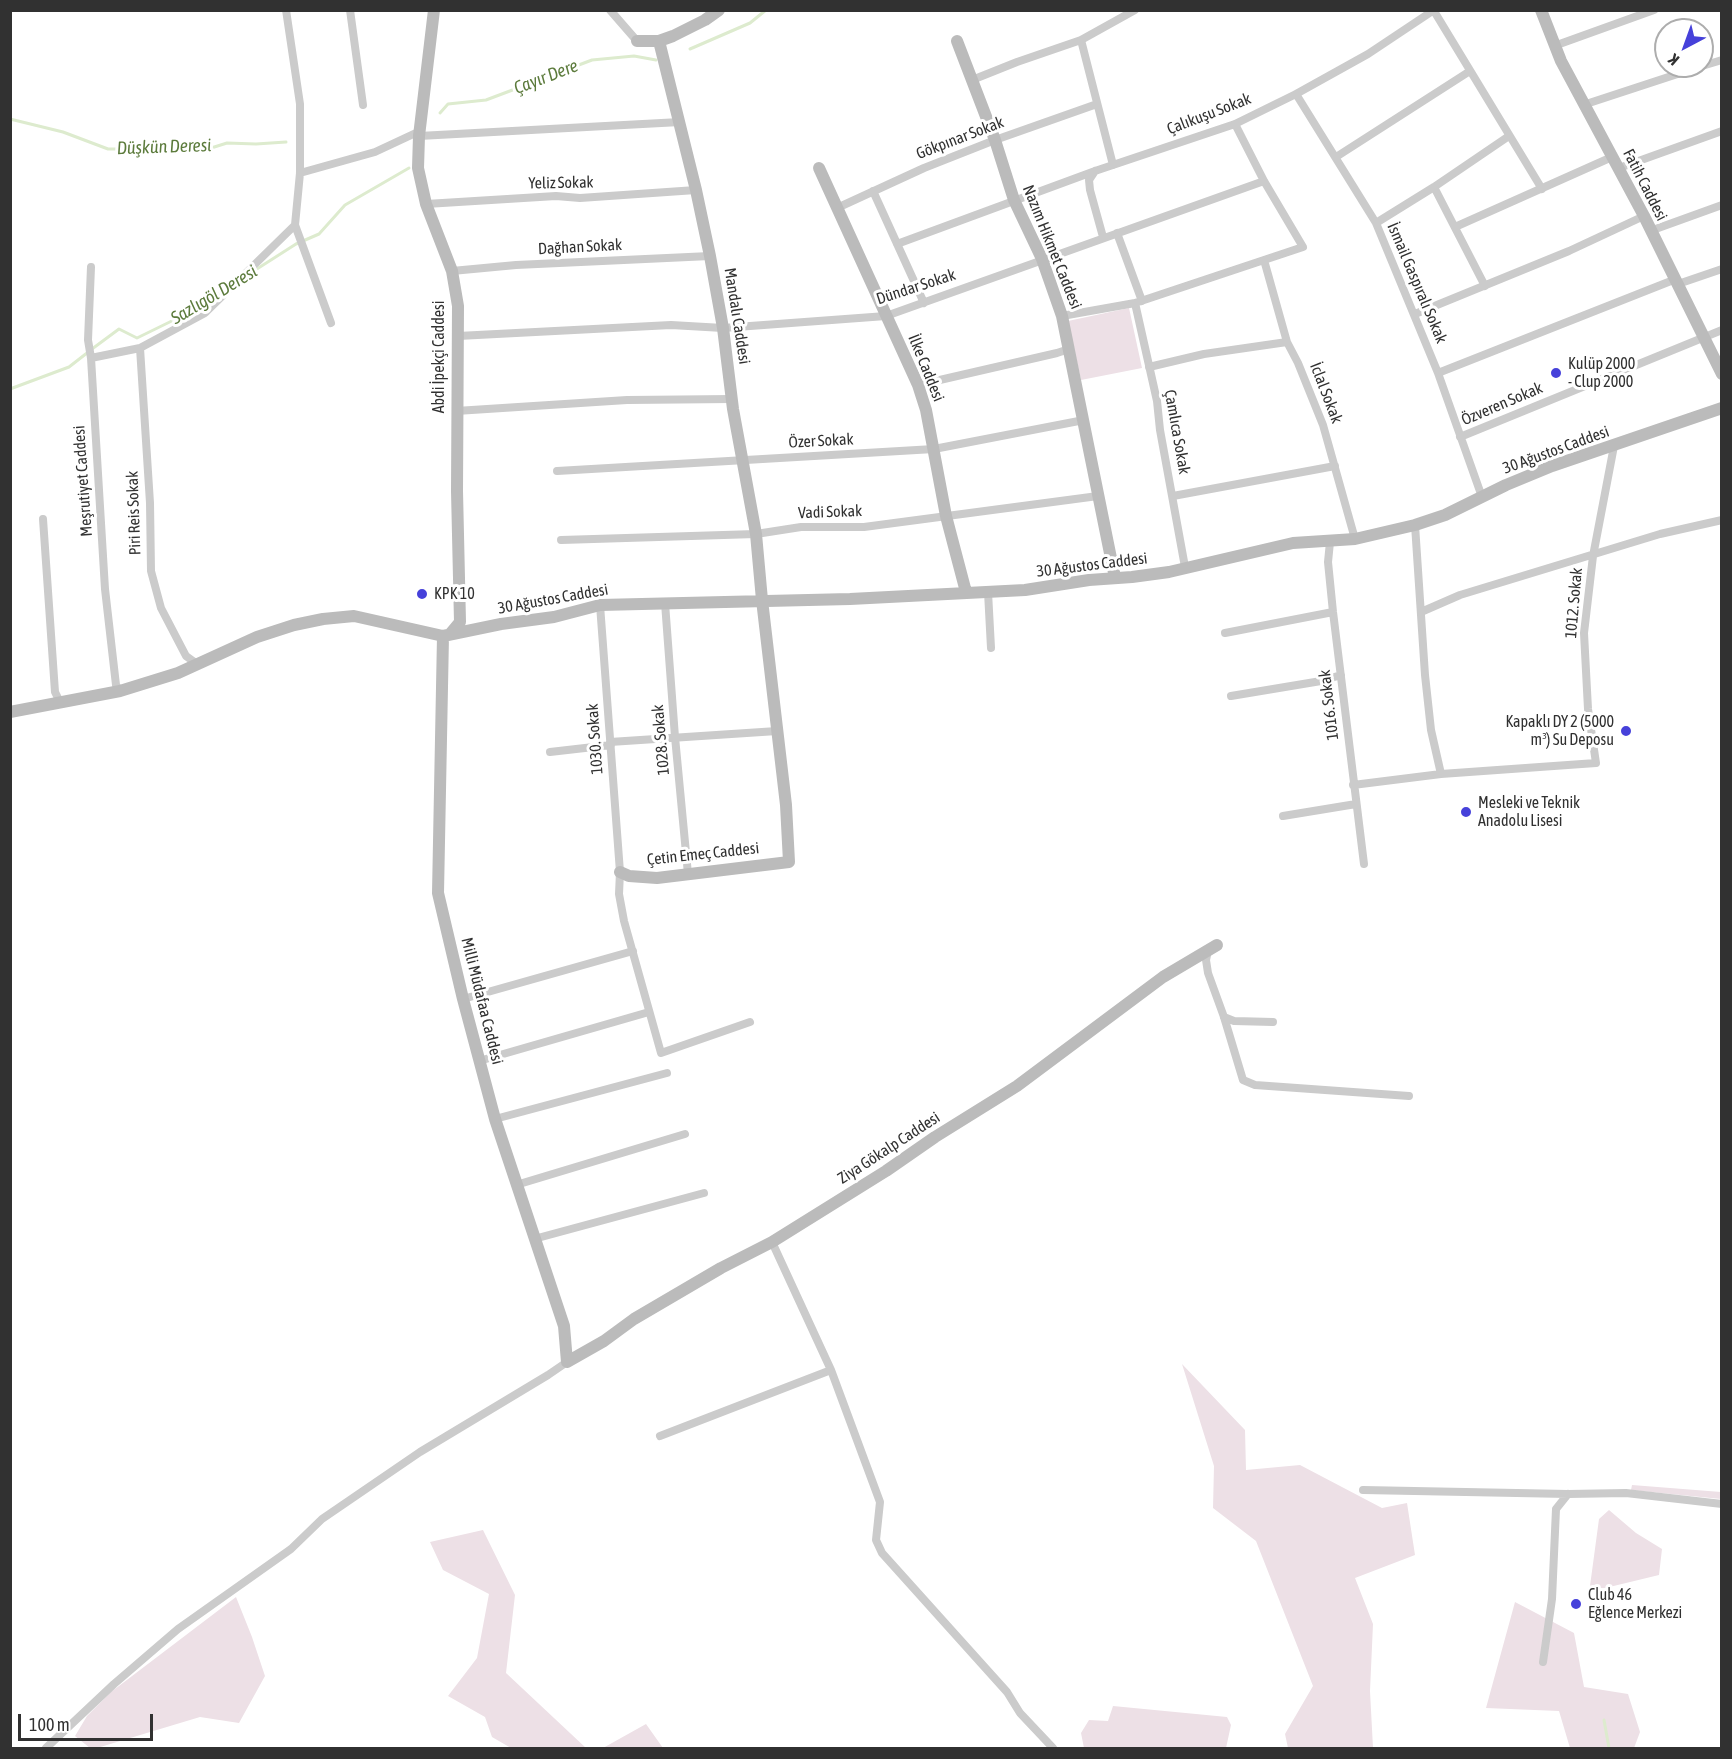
<!DOCTYPE html>
<meta charset="utf-8">
<style>
body{margin:0}
#map{position:relative;width:1732px;height:1759px;overflow:hidden;background:#fff;font-family:"Asap Condensed",sans-serif}
canvas{display:block}
.frame{position:absolute;inset:0;border:12px solid #313131;pointer-events:none}
.north{position:absolute;left:1654px;top:18px;width:60px;height:60px;box-sizing:border-box;background:#fff;border:2px solid #adadad;border-radius:50%;rotate:221deg;font-size:16px;font-weight:700;line-height:24px;text-align:center;color:#313131}
.north::after{content:'';display:block;margin:auto;width:21px;height:27px;background:#4641da;clip-path:polygon(50% 0,100% 100%,50% 72%,0 100%)}
.scale{position:absolute;left:18px;top:1714px;width:135px;height:27px;box-sizing:border-box;border:3px solid #313131;border-top:0;padding-left:8px;font-size:18px;line-height:21px;white-space:nowrap;color:#313131;-webkit-text-stroke:4px #fff;paint-order:stroke}
</style>
<div id="map">
<canvas width="1732" height="1759"></canvas>
<div class="frame"></div>
<div class="north">K</div>
<div class="scale">100 m</div>
</div>
<script>
const g = document.querySelector('canvas').getContext('2d');
g.lineJoin = 'round';
function paint(path, color) {
  g.fillStyle = color;
  g.fill(path, 'evenodd');
}
function toPath(rows) {
  const path = new Path2D();
  for (const r of rows) {
    path.moveTo(r[0], r[1]);
    for (let i = 2; i < r.length; i += 2) path.lineTo(r[i], r[i + 1]);
  }
  return path;
}
function trace(path, color, width, dash) {
  g.strokeStyle = color;
  g.lineWidth = width;
  g.lineCap = dash ? 'butt' : 'round';
  g.setLineDash(dash || []);
  g.stroke(path);
}
function label(font, color, halo, rows, align = 'center') {
  g.font = font + ' "Asap Condensed",sans-serif';
  g.lineWidth = 6;
  g.setLineDash([]);
  g.textBaseline = 'middle';
  g.strokeStyle = halo;
  g.fillStyle = color;
  for (const [text, x, y, turn = 0] of rows) {
    g.save();
    g.translate(x, y);
    g.rotate((+turn || 0) * Math.PI / 180);
    g.textAlign = isNaN(turn) ? turn : align;
    if (halo) g.strokeText(text, 0, 0);
    g.fillText(text, 0, 0);
    g.restore();
  }
}
const green = toPath([
 [1129,308,1142,368,1081,380,1068,321],
 [1182,1364,1245,1430,1246,1470,1300,1465,1382,1508,1407,1503,1415,1555,1355,1578,1373,1624,1370,1691,1373,1748,1288,1748,1285,1734,1313,1686,1256,1541,1213,1508,1214,1466],
 [1632,1485,1721,1492,1721,1499,1631,1490],
 [1609,1510,1636,1533,1662,1549,1659,1575,1593,1591,1590,1586,1599,1519],
 [483,1530,515,1595,506,1673,586,1748,511,1748,492,1737,485,1717,448,1696,477,1658,489,1594,443,1570,430,1542],
 [236,1597,252,1637,265,1676,239,1723,200,1717,97,1748,90,1748,75,1736,87,1716,111,1692],
 [1515,1602,1574,1633,1584,1687,1628,1694,1640,1732,1634,1748,1570,1748,1559,1711,1486,1708],
 [1113,1706,1227,1717,1231,1725,1226,1748,1084,1748,1081,1733,1089,1720,1108,1721],
 [646,1724,663,1748,603,1748]
]);
const stream = toPath([
 [690,49,750,23,766,10],
 [440,113,448,104,486,100,592,60,634,56,656,60],
 [10,119,63,132,108,149,208,149,227,143,256,144,286,142],
 [249,274,296,244,319,234,345,205,409,168],
 [92,349,119,329,137,338,184,315,221,292],
 [10,389,69,367,87,353],
 [1604,1720,1609,1748]
]);
const street = toPath([
 [350,10,363,105],
 [610,10,637,41],
 [1434,11,1542,189],
 [1081,40,1113,165],
 [1554,46,1654,10],
 [1702,66,1722,60],
 [972,80,1017,62,1081,40,1135,10],
 [1296,94,1376,223,1438,373,1482,497],
 [1583,105,1702,66],
 [419,136,680,122],
 [1336,157,1470,71],
 [1619,168,1722,131],
 [1095,171,1089,180,1090,190,1103,237],
 [300,173,375,152,420,131],
 [1434,187,1485,286],
 [873,191,924,303],
 [426,204,556,196,580,198,696,190],
 [837,208,924,168,995,140,1097,104],
 [1376,223,1434,187,1509,136],
 [295,225,331,323],
 [1455,227,1612,157],
 [1650,231,1722,205],
 [1117,233,1142,301],
 [897,244,1095,171,1235,124,1296,94,1368,54,1434,10],
 [1264,260,1287,342,1298,363,1323,425,1355,539],
 [91,267,88,340,91,358,105,589,116,685,120,691],
 [452,271,516,265,710,256],
 [1678,284,1722,269],
 [1135,303,1157,401,1160,430,1185,567],
 [1415,314,1569,251,1644,216],
 [1062,316,1135,303,1303,247,1264,181,1235,124],
 [458,336,671,325,723,328,886,316,1264,181],
 [140,348,150,503,151,571,161,608,186,656,197,664],
 [91,358,140,348,205,313,295,225,300,173,300,104,286,10],
 [1149,367,1204,354,1287,342],
 [1438,373,1676,279],
 [918,385,1057,353,1069,349],
 [456,411,627,400,732,399],
 [1460,437,1722,330],
 [557,471,934,449,1084,420],
 [1173,496,1335,466],
 [43,519,55,692,60,702],
 [1415,525,1425,675,1431,730,1441,774],
 [561,540,756,534,801,527,864,527,1098,496],
 [1330,542,1328,562,1333,612,1364,864],
 [988,592,991,648],
 [665,603,675,737,688,874],
 [600,605,620,872,619,894,624,921,661,1053,750,1022],
 [1421,612,1460,595,1660,534,1722,520],
 [1225,633,1333,612],
 [1231,696,1321,681,1341,675],
 [610,742,777,731],
 [550,752,611,745],
 [1353,785,1441,774,1596,763,1588,709,1584,633,1593,556,1614,446],
 [1283,816,1356,804],
 [1208,951,1206,960,1208,973,1224,1017,1243,1080,1255,1085,1409,1096],
 [463,999,633,951],
 [1224,1017,1234,1021,1273,1022],
 [479,1061,649,1012],
 [495,1119,667,1073],
 [516,1185,685,1134],
 [534,1239,704,1193],
 [772,1242,831,1370,880,1502,876,1540,882,1553,1007,1692,1020,1713,1053,1748],
 [660,1436,831,1370],
 [1363,1490,1568,1494,1626,1493,1722,1504],
 [1543,1662,1552,1599,1556,1509,1568,1494],
 [46,1748,114,1684,178,1629,291,1549,322,1519,420,1452,548,1375,567,1362]
]);
const secondary = toPath([
 [434,10,419,136,418,168,426,204,452,271,458,306,457,491,460,622,450,634],
 [1541,10,1561,61,1644,216,1722,374],
 [637,41,659,41,673,36,705,20,719,10],
 [957,41,995,140,1014,200,1042,259,1062,316,1115,578],
 [819,168,918,385,926,410,946,516,966,592],
 [443,636,438,893,463,999,495,1119,564,1326,567,1362,604,1341,634,1319,721,1268,772,1242,886,1171,935,1137,1017,1086,1163,977,1217,945],
 [10,712,120,691,178,673,257,637,294,625,323,619,354,616,443,636,501,624,554,617,600,605,850,599,1025,590,1089,580,1132,577,1169,572,1293,543,1355,539,1415,525,1445,515,1506,485,1552,466,1722,408],
 [620,872,629,876,657,878,789,862,786,805,762,600,756,534,733,409,723,328,710,256,696,190,659,41]
]);
const markers = [
 [1556,373,6,"#4641da"],
 [422,594,6,"#4641da"],
 [1626,731,6,"#4641da"],
 [1466,812,6,"#4641da"],
 [1576,1604,6,"#4641da"]
];
const streetNames = [
 ["Çalıkuşu Sokak",1209,114,-21],
 ["Gökpınar Sokak",960,138,-21],
 ["Yeliz Sokak",561,183,-1],
 ["Fatih Caddesi",1645,185,63],
 ["Dağhan Sokak",580,247,-3],
 ["Nazım Hikmet Caddesi",1052,247,68],
 ["İsmail Gaspıralı Sokak",1417,283,67],
 ["Dündar Sokak",916,287,-18],
 ["Mandalı Caddesi",737,316,81],
 ["Abdi İpekçi Caddesi",439,357,-90],
 ["İlke Caddesi",926,368,68],
 ["İclal Sokak",1326,393,69],
 ["Özveren Sokak",1502,404,-23],
 ["Çamlıca Sokak",1177,432,80],
 ["Özer Sokak",821,441,-3],
 ["30 Ağustos Caddesi",1556,450,-20],
 ["Meşrutiyet Caddesi",83,481,-94],
 ["Vadi Sokak",830,512,-2],
 ["Piri Reis Sokak",134,513,-92],
 ["30 Ağustos Caddesi",1092,565,-7],
 ["30 Ağustos Caddesi",553,599,-10],
 ["1012. Sokak",1574,603,-85],
 ["1016. Sokak",1329,705,-97],
 ["1030. Sokak",595,739,-94],
 ["1028. Sokak",661,740,-95],
 ["Çetin Emeç Caddesi",703,854,-6],
 ["Milli Müdafaa Caddesi",482,1001,76],
 ["Ziya Gökalp Caddesi",889,1148,-33]
];
const poiNames = [
 ["Kulüp 2000",1568,364],
 ["- Clup 2000",1568,382],
 ["KPK 10",434,594],
 ["Kapaklı DY 2 (5000",1614,722,"right"],
 ["m³) Su Deposu",1614,740,"right"],
 ["Mesleki ve Teknik",1478,803],
 ["Anadolu Lisesi",1478,821],
 ["Club 46",1588,1595],
 ["Eğlence Merkezi",1588,1613]
];
const waterNames = [
 ["Çayır Dere",546,77,-21],
 ["Düşkün Deresi",164,147,-2],
 ["Sazlıgöl Deresi",214,295,-31]
];
paint(green, '#ede0e6');
trace(stream, '#ddebce', 3);
trace(street, '#cbcbcb', 8);
trace(secondary, '#bbb', 12);
for (const [x, y, r, color] of markers) {
  const dot = new Path2D();
  dot.arc(x, y, r, 0, 2 * Math.PI);
  g.fillStyle = color;
  g.fill(dot);
  trace(dot, '#fff', 2);
}
label('16px', '#313131', '#fff', streetNames);
label('16px', '#313131', '#fff', poiNames, 'left');
label('italic 18px', '#5c7b3c', '#fff', waterNames);
</script>
